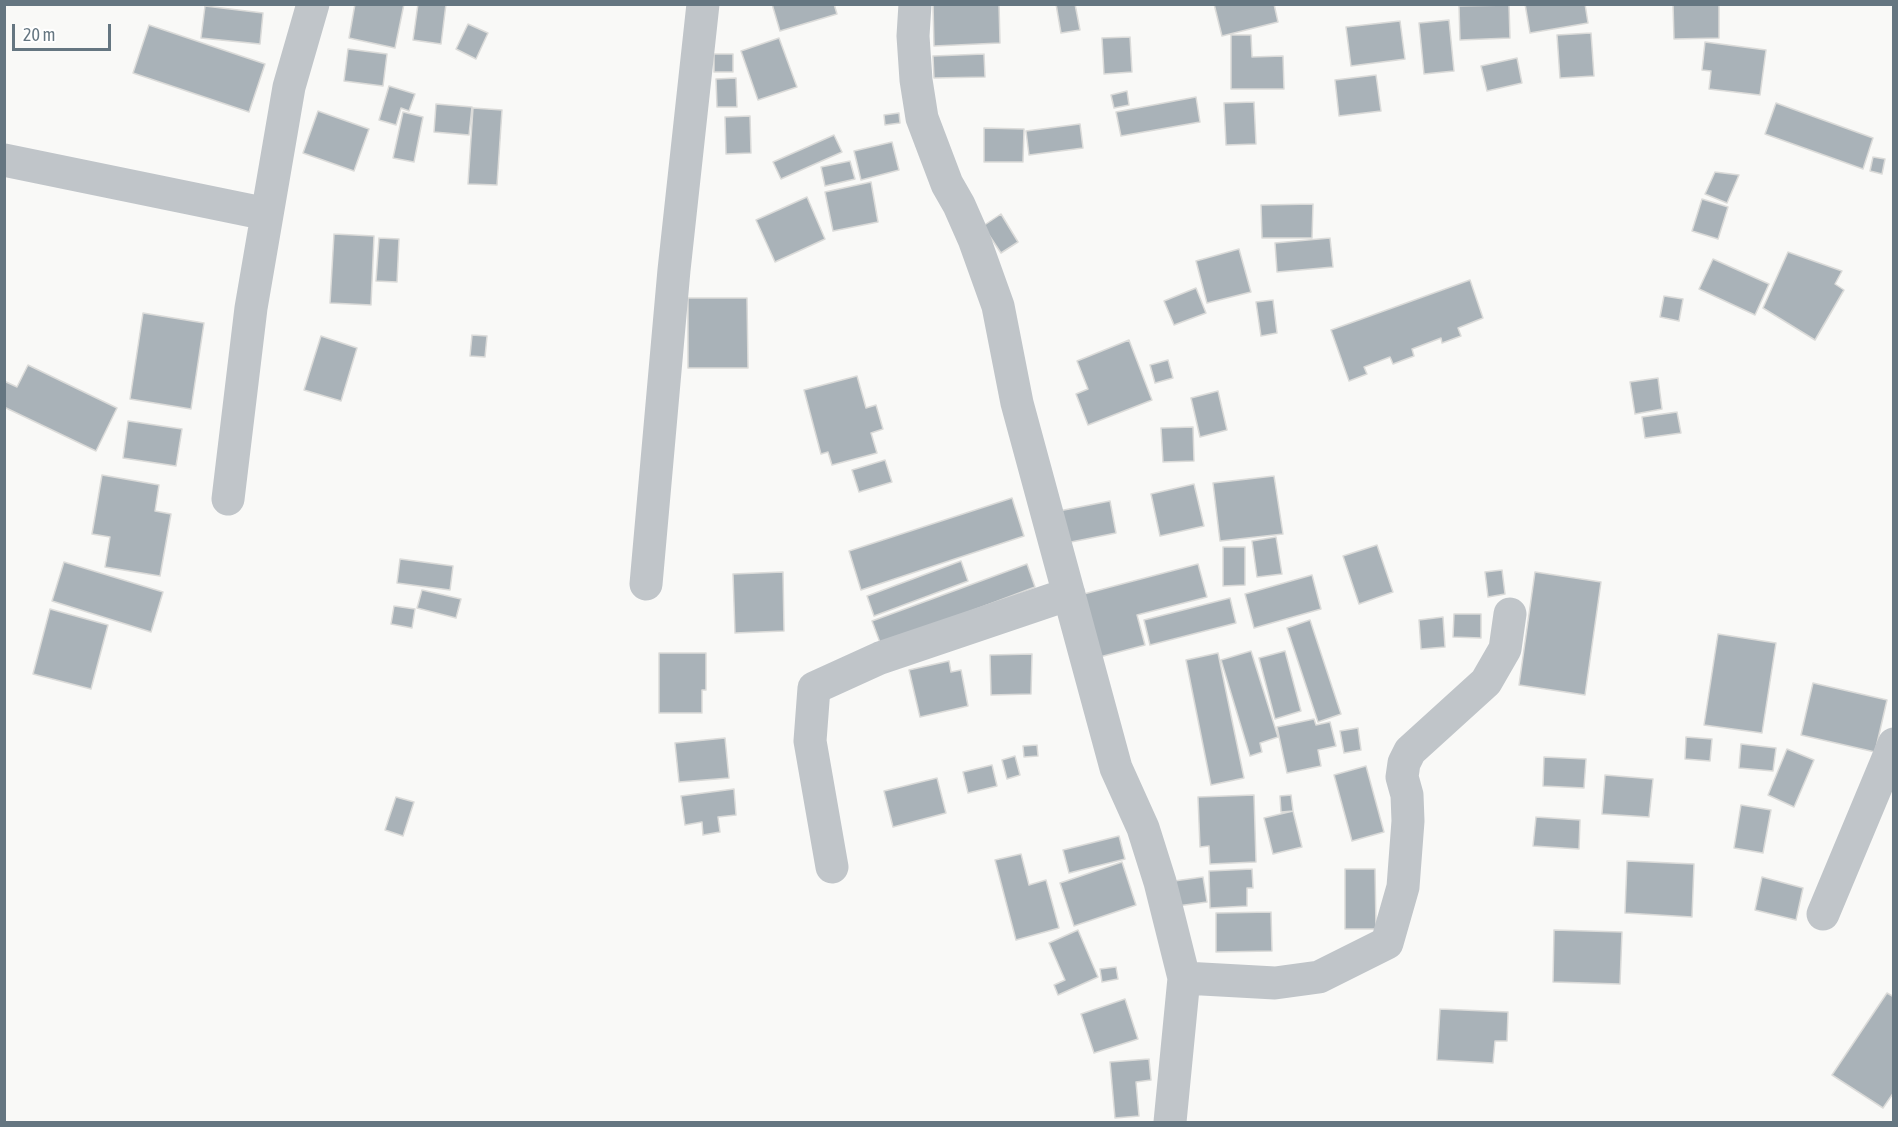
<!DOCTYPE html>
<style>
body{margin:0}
#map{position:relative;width:1898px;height:1127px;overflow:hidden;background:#f9f9f7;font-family:"Asap Condensed",sans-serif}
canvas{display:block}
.frame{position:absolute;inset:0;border:6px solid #657681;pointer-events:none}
.scale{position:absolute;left:12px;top:24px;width:99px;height:27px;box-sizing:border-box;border:3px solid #657681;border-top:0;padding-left:8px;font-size:18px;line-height:21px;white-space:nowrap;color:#657681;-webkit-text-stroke:4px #fff;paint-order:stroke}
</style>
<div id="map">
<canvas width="1898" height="1127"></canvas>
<div class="frame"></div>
<div class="scale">20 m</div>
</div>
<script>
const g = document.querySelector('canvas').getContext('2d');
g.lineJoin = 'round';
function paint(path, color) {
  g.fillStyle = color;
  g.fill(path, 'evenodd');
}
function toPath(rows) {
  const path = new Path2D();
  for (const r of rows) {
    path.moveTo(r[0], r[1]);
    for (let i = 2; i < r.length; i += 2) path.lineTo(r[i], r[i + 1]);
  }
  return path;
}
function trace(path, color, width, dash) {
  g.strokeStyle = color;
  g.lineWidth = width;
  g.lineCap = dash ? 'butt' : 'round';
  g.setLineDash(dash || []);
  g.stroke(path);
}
const building = toPath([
 [355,4,404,4,395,48,349,38,355,4],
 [418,4,446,4,441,44,413,40,418,4],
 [772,4,834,4,837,14,780,31,772,4],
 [933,4,999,4,1000,43,934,46,933,4],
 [1056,4,1075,4,1080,30,1061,33,1056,4],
 [1214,4,1274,4,1278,22,1222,36,1214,4],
 [1525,4,1585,4,1588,23,1530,33,1525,4],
 [1673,4,1719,4,1719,38,1674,39,1673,4],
 [1509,5,1510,38,1460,40,1459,6,1509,5],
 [205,6,263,13,260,44,201,38,205,6],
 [1449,20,1454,71,1424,74,1419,23,1449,20],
 [1400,21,1405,59,1351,66,1346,27,1400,21],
 [468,24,488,33,476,59,456,49,468,24],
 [149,25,265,64,249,112,133,73,149,25],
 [1591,33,1594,76,1560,78,1557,35,1591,33],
 [1231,35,1251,35,1252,57,1283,56,1284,89,1231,89,1231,35],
 [1130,37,1132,72,1104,74,1102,38,1130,37],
 [779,38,797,87,758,100,741,51,779,38],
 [1705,42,1766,50,1760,95,1709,89,1711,71,1702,70,1705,42],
 [348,49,387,54,383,86,344,81,348,49],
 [714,54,733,54,733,72,714,72,714,54],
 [984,54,985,77,934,78,933,56,984,54],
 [1517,58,1522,83,1487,91,1481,66,1517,58],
 [1376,75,1381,111,1339,116,1335,80,1376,75],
 [736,78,737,107,717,107,716,79,736,78],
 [389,86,415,94,409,111,401,108,396,125,379,120,389,86],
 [1127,91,1129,105,1114,108,1111,95,1127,91],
 [1196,97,1200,122,1121,136,1116,112,1196,97],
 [1254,102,1256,144,1226,145,1224,103,1254,102],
 [1776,103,1873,138,1863,169,1765,134,1776,103],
 [436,104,472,107,469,135,434,132,436,104],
 [473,108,502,110,497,185,468,184,473,108],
 [318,111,369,129,354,171,303,153,318,111],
 [403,112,423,117,414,162,393,158,403,112],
 [899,113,900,123,885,125,884,115,899,113],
 [750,116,751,153,726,154,725,117,750,116],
 [1080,124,1083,148,1029,155,1026,131,1080,124],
 [984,128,1024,129,1023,162,984,162,984,128],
 [834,135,842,152,781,179,773,162,834,135],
 [892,142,899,170,861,180,854,151,892,142],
 [1873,157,1885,159,1882,174,1870,171,1873,157],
 [850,161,855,179,825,186,821,167,850,161],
 [1715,172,1739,175,1727,203,1705,194,1715,172],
 [871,182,878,222,833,231,825,192,871,182],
 [807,197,825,239,775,262,756,220,807,197],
 [1702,199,1728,207,1718,239,1692,231,1702,199],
 [1313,204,1312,238,1262,238,1261,205,1313,204],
 [1001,214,1018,242,1001,253,983,226,1001,214],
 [334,234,374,236,371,305,330,303,334,234],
 [379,238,399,239,397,282,376,281,379,238],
 [1330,238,1333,267,1277,272,1275,243,1330,238],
 [1239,249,1251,292,1207,303,1196,261,1239,249],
 [1788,252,1842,271,1835,284,1844,290,1815,340,1763,308,1788,252],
 [1713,259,1769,284,1755,315,1699,289,1713,259],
 [1470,280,1483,318,1458,328,1461,336,1442,343,1441,338,1412,349,1414,356,1393,364,1390,357,1364,367,1367,374,1349,381,1331,330,1470,280],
 [1196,288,1206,313,1174,325,1164,301,1196,288],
 [1664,296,1683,299,1679,321,1660,317,1664,296],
 [688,298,747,298,748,368,688,368,688,298],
 [1273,300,1277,333,1261,336,1256,302,1273,300],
 [143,313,204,323,191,409,130,399,143,313],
 [472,335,487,336,485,357,470,356,472,335],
 [321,336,357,348,341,401,304,390,321,336],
 [1129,340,1152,400,1088,425,1076,394,1088,389,1077,361,1129,340],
 [1168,360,1173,378,1155,383,1150,365,1168,360],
 [28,365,117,408,96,451,4,407,4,381,17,387,28,365],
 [857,376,866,408,876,405,883,429,871,433,877,453,832,465,828,452,821,454,804,390,857,376],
 [1658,378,1662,409,1635,414,1630,382,1658,378],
 [1218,391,1227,430,1200,437,1191,398,1218,391],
 [1677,412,1681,433,1645,438,1642,417,1677,412],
 [128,421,182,429,176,466,123,458,128,421],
 [1193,427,1194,461,1163,462,1161,428,1193,427],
 [885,460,892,482,859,492,852,470,885,460],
 [102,475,159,485,155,511,171,514,160,576,105,567,110,537,92,534,102,475],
 [1274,476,1283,534,1220,541,1213,483,1274,476],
 [1194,484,1204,526,1160,536,1151,494,1194,484],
 [1012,498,1024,536,861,590,849,551,1012,498],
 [1110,501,1116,533,1066,543,1059,511,1110,501],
 [1276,537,1282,574,1257,577,1252,541,1276,537],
 [1377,545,1393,592,1359,604,1343,556,1377,545],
 [1223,547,1245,547,1245,585,1223,586,1223,547],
 [400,559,453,566,450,590,397,583,400,559],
 [961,561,968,581,874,616,867,596,961,561],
 [64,562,163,592,151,632,52,601,64,562],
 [1027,564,1035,587,881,645,872,621,1027,564],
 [1198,564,1207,597,1137,615,1145,645,1096,658,1080,595,1198,564],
 [1502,570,1505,594,1488,597,1485,572,1502,570],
 [783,572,784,631,735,633,733,574,783,572],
 [1535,572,1601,582,1585,695,1519,685,1535,572],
 [1312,575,1321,609,1254,628,1245,594,1312,575],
 [422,590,461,599,456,618,417,608,422,590],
 [1230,598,1236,623,1150,645,1144,620,1230,598],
 [394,606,415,609,412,628,391,624,394,606],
 [50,609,108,625,91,689,33,674,50,609],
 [1454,614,1481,614,1481,638,1453,637,1454,614],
 [1443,617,1445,647,1421,649,1419,620,1443,617],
 [1310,620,1341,714,1318,722,1287,628,1310,620],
 [1718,634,1776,643,1762,733,1704,725,1718,634],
 [1251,651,1278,737,1260,743,1262,752,1250,756,1221,660,1251,651],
 [1285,651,1301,711,1275,719,1259,658,1285,651],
 [659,653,706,653,706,690,702,690,702,713,659,713,659,653],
 [1218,653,1244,778,1211,785,1186,660,1218,653],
 [1032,654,1031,694,991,695,990,655,1032,654],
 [949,661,951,672,961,670,968,706,920,717,909,670,949,661],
 [1813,683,1887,700,1875,752,1801,735,1813,683],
 [1314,719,1316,725,1330,722,1336,746,1318,750,1321,766,1287,773,1277,727,1314,719],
 [1358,728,1361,750,1344,753,1340,731,1358,728],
 [1686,737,1712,739,1710,761,1685,759,1686,737],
 [725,738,729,778,679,782,675,743,725,738],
 [1741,744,1776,748,1773,771,1739,768,1741,744],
 [1037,745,1038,756,1024,757,1023,746,1037,745],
 [1787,749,1814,760,1794,807,1768,795,1787,749],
 [1015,756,1020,775,1007,779,1002,760,1015,756],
 [1544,757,1586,759,1584,788,1543,786,1544,757],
 [992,765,997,786,968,793,963,772,992,765],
 [1366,766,1384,832,1352,841,1334,775,1366,766],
 [1605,775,1653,779,1649,817,1602,814,1605,775],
 [937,778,946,813,893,827,884,791,937,778],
 [734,789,736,815,718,817,720,832,703,835,702,822,685,825,681,796,734,789],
 [1254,795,1256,862,1210,864,1209,846,1200,847,1198,797,1254,795],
 [1291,795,1293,811,1281,812,1280,796,1291,795],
 [396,797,414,802,403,836,385,830,396,797],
 [1741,805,1771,810,1763,853,1734,848,1741,805],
 [1293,811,1302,847,1273,854,1264,818,1293,811],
 [1536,817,1580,820,1579,849,1533,846,1536,817],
 [1119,836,1125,859,1069,873,1063,850,1119,836],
 [1021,854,1029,885,1046,880,1059,928,1016,940,995,860,1021,854],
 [1627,861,1694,864,1692,917,1625,913,1627,861],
 [1122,862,1136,905,1074,926,1060,883,1122,862],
 [1252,869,1253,888,1247,888,1247,906,1210,908,1209,871,1252,869],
 [1345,869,1375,869,1376,929,1345,929,1345,869],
 [1203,877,1207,902,1170,907,1167,882,1203,877],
 [1762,877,1803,888,1796,920,1755,910,1762,877],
 [1271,912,1272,951,1216,952,1216,913,1271,912],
 [1078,930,1098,977,1058,995,1054,985,1065,980,1049,943,1078,930],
 [1554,930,1622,932,1620,984,1553,982,1554,930],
 [1116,967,1118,979,1102,982,1100,969,1116,967],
 [1887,993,1894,997,1894,1092,1883,1108,1832,1075,1887,993],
 [1125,999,1138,1039,1094,1053,1081,1014,1125,999],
 [1440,1009,1508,1012,1507,1041,1495,1041,1493,1063,1437,1060,1440,1009],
 [1149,1059,1151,1080,1136,1082,1139,1116,1115,1118,1110,1062,1149,1059]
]);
const minor = toPath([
 [915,4,913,36,916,80,922,118,947,184,959,205,974,239,998,306,1017,403,1116,768,1143,828,1160,882,1184,978,1170,1122],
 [4,160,267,214],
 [228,499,251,308,289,87,313,4],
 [646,584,674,270,703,4],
 [832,867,810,741,814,688,880,658,1069,594],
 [1823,914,1894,744],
 [1184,978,1275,983,1319,977,1387,943,1403,887,1408,821,1407,795,1402,777,1404,763,1410,751,1486,682,1505,649,1510,614]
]);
paint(building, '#a9b2b8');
trace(building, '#dbdbd9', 1.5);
trace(minor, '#c0c5c9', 33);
</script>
